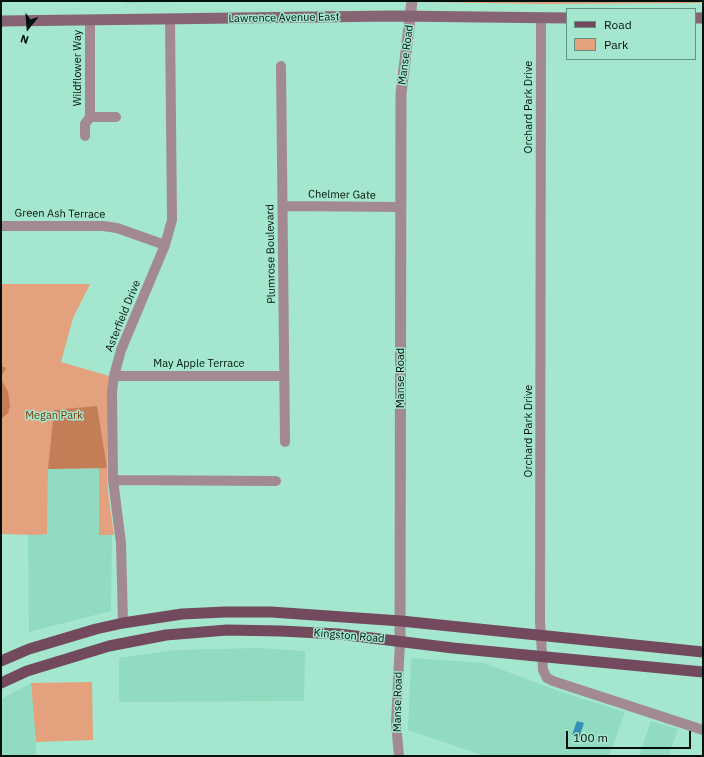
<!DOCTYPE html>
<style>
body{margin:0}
#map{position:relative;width:704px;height:757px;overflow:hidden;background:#a5e7ce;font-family:"IBM Plex Sans",sans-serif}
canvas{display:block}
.frame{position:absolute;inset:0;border:2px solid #00120b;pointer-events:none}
.legend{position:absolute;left:566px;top:8px;width:130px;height:52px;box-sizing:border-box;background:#a5e7ce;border:1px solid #639280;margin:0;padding:5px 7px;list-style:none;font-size:12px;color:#00120b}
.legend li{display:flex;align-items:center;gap:8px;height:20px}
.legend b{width:20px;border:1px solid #639280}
.north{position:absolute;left:8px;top:8px;width:40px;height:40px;-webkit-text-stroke:3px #a5e7ce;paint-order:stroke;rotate:197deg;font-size:11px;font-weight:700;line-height:16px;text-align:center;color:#00120b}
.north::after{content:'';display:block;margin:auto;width:14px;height:18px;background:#00120b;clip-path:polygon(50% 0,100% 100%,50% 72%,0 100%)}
.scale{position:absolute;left:566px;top:731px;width:125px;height:18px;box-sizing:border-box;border:2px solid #00120b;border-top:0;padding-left:5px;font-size:12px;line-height:14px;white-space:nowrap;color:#00120b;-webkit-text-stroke:3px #a5e7ce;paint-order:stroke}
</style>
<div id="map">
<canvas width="704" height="757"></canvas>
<div class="frame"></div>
<ul class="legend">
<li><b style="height:5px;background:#73495d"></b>Road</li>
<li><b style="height:11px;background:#e3a17d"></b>Park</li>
</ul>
<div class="north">N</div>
<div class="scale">100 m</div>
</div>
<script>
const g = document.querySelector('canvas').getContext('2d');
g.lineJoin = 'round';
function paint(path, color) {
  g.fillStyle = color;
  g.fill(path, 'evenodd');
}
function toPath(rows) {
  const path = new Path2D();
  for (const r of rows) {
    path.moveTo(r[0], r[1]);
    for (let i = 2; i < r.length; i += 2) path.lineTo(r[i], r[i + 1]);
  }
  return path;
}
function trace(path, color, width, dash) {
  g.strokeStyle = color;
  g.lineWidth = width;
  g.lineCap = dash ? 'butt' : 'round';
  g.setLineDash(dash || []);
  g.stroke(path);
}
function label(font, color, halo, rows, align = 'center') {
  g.font = font + ' "IBM Plex Sans",sans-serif';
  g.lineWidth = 3;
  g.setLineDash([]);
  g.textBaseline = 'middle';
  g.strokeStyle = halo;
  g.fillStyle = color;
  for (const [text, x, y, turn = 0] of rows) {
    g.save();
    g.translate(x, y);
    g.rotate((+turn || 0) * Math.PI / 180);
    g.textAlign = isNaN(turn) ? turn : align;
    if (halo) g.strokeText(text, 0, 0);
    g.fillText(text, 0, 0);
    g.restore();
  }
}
const built = toPath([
 [125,1,218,1,125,3],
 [99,468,99,534,112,535,111,611,29,632,28,535,47,534,48,469],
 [258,648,305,651,304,701,119,702,119,658,175,650],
 [411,658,484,663,564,693,625,712,609,756,485,756,408,730],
 [31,683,36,742,36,756,1,756,1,699],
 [651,721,678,729,669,756,639,756]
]);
const green = toPath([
 [425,1,700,1,700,3,544,4,425,2],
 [1,284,90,284,73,318,61,362,109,376,107,468,108,492,114,535,99,535,99,468,48,469,47,534,36,535,1,534],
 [92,682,93,740,36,742,31,683]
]);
const forest = toPath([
 [1,366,6,368,1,377,2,381,8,392,10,406,8,413,1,419],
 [97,406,107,468,48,469,54,410]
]);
const water = toPath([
 [577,721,584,723,579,738,572,735]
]);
const minor = toPath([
 [541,19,540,621,543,670,547,678,553,681,703,730],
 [281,66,285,442],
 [90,117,116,117],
 [85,136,85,124,90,117,90,20],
 [283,206,401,207],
 [1,226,103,226,117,228,165,245],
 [114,376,284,376],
 [113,480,276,481],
 [123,623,121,543,113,480,112,392,114,376,121,350,165,245,172,220,170,19],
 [399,756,396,723,400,642]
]);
const tertiary = toPath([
 [400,642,401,94,412,1]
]);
const secondary = toPath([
 [695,18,703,18],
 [1,21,394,16,567,18]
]);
const primary = toPath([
 [1,661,29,649,96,629,123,623,182,614,225,612,271,612,401,621,703,652],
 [1,683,27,671,109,646,166,635,227,630,281,631,339,634,453,648,703,672]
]);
const streetNames = [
 ["Lawrence Avenue East",284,18,-1],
 ["Manse Road",406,55,-83],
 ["Wildflower Way",78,68,-90],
 ["Orchard Park Drive",529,107,-90],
 ["Chelmer Gate",342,195,1],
 ["Green Ash Terrace",60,214,1],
 ["Plumrose Boulevard",271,254,-91],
 ["Asterfield Drive",123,316,-68],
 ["May Apple Terrace",199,364],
 ["Manse Road",401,378,-90],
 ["Orchard Park Drive",529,431,-90],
 ["Kingston Road",349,636,5],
 ["Manse Road",398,702,-89]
];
const parkNames = [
 ["Megan Park",54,416]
];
paint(built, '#91dbc0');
paint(green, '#e3a17d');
paint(forest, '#c47e57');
paint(water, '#348fb6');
trace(minor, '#a28994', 10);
trace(tertiary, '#a28994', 11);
trace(secondary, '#876474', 11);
trace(primary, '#73495d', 11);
label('11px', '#00120b', '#a5e7ce', streetNames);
label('11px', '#783707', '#a5e7ce', parkNames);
</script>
